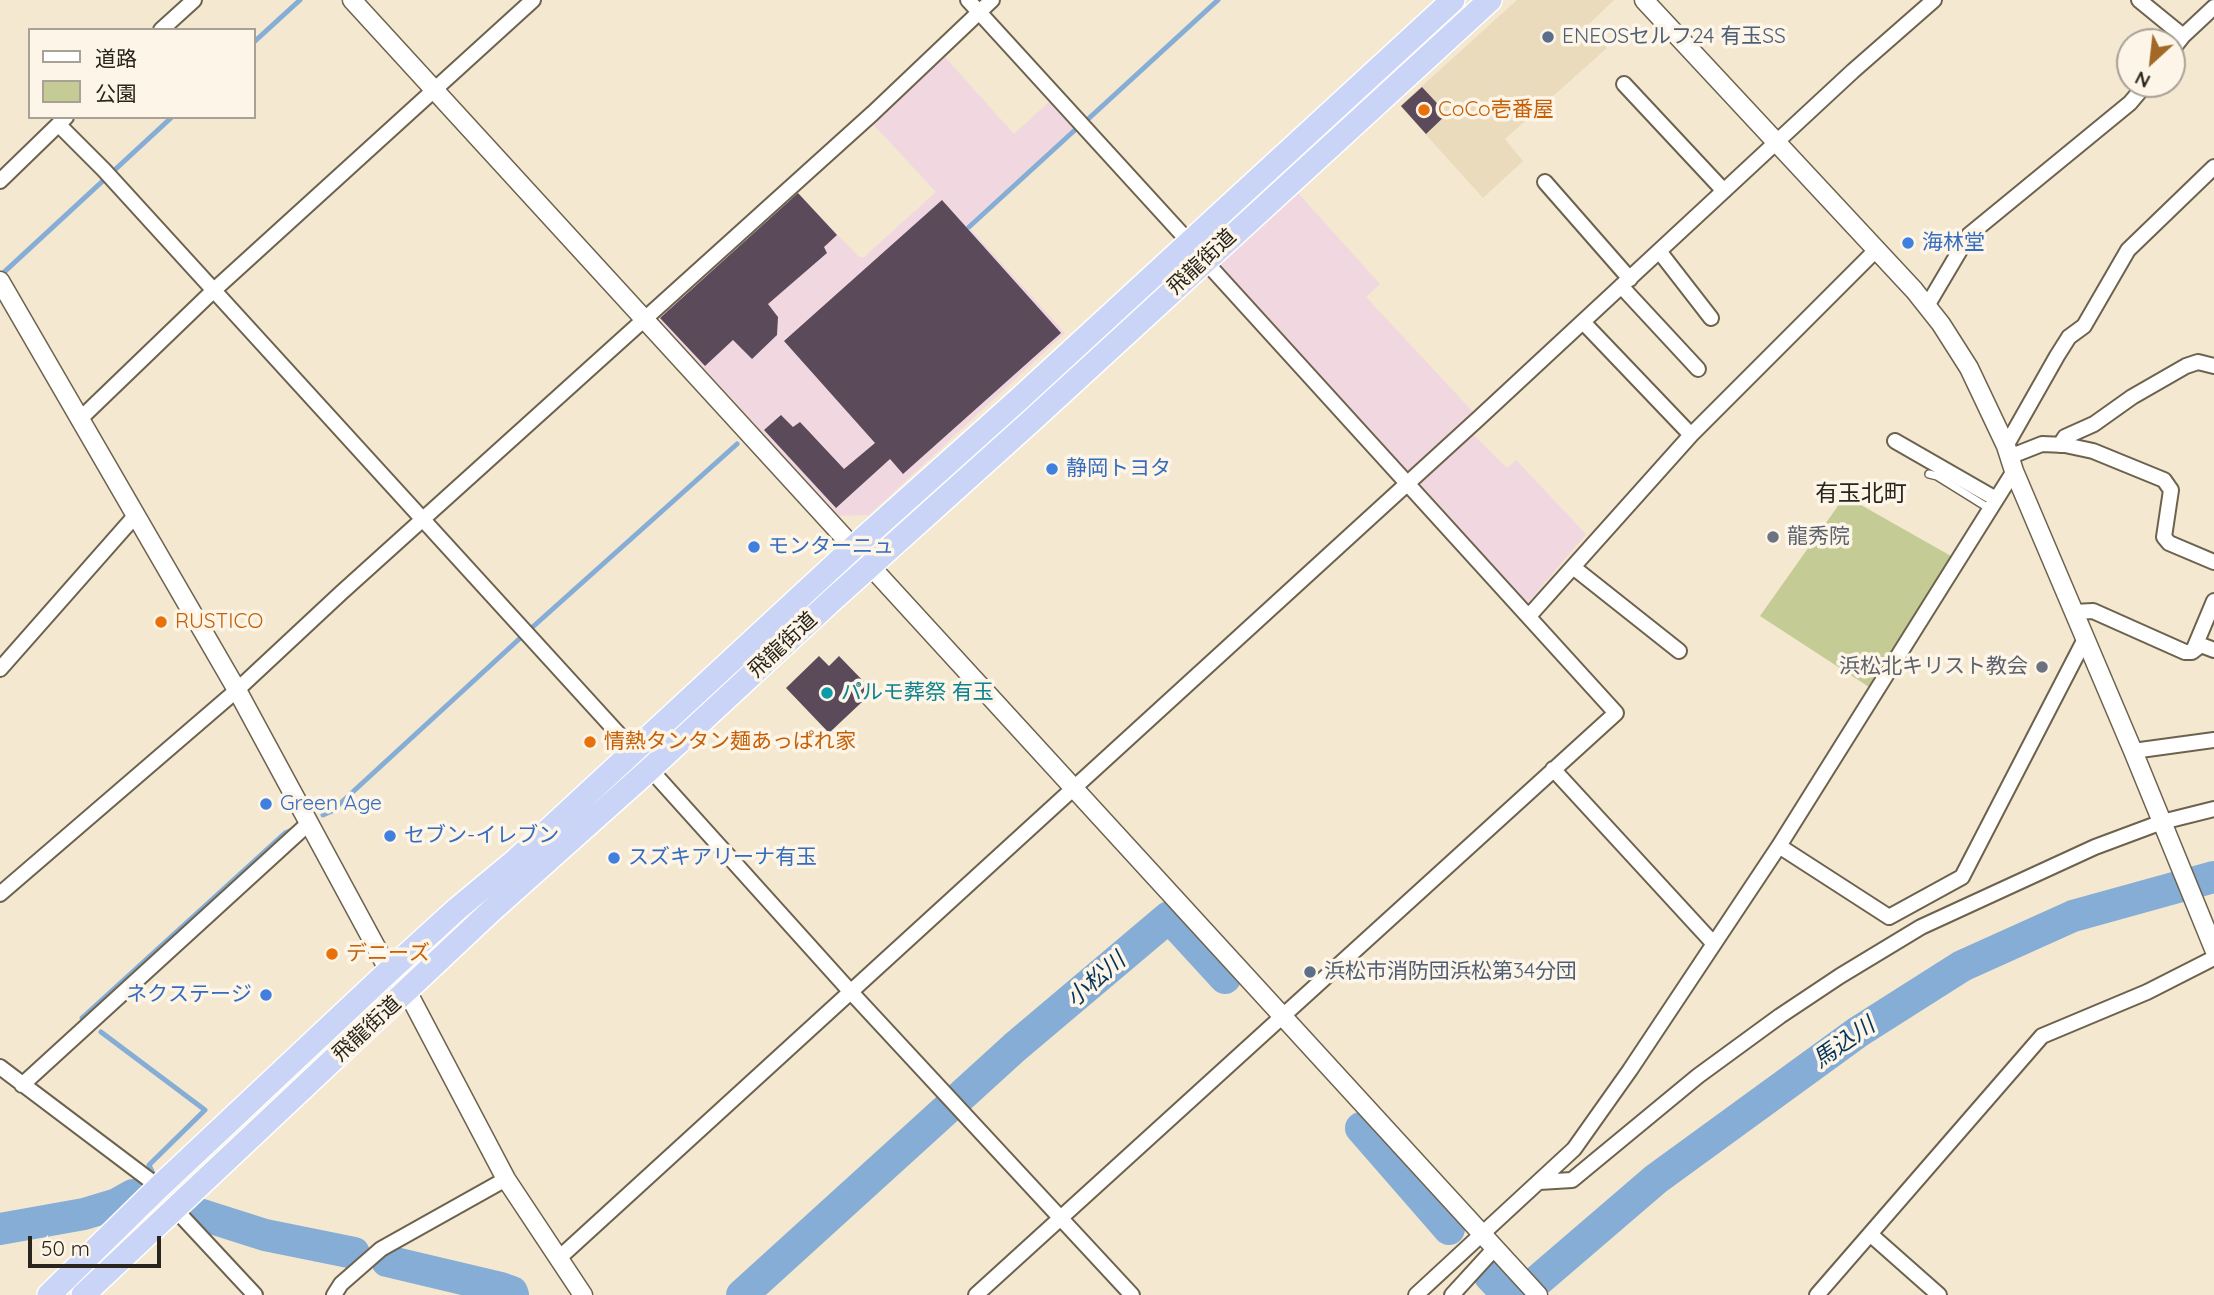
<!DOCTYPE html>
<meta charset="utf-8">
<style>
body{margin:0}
#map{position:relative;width:2214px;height:1295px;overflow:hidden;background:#f4e8d0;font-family:Quicksand,"Noto Sans JP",sans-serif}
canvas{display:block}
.legend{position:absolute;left:28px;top:28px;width:228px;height:91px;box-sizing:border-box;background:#fdf5e7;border:2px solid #a8a196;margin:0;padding:9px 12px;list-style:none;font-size:21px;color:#29241c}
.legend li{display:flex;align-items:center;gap:14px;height:35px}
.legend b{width:35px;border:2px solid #a8a196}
.north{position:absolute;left:2116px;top:28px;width:70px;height:70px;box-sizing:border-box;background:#fdf5e7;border:2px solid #a8a196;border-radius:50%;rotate:207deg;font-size:19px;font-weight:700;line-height:28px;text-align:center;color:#29241c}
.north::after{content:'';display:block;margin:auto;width:24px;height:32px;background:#a16925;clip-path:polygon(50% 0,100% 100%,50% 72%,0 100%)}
.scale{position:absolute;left:28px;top:1236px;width:133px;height:32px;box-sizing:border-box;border:4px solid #29241c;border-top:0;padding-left:9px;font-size:21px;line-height:24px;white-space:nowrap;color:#29241c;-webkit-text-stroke:5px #fdf5e7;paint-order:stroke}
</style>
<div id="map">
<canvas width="2214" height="1295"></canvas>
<ul class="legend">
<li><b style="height:9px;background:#fff"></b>道路</li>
<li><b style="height:19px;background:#c4cb95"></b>公園</li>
</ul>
<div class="north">N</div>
<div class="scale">50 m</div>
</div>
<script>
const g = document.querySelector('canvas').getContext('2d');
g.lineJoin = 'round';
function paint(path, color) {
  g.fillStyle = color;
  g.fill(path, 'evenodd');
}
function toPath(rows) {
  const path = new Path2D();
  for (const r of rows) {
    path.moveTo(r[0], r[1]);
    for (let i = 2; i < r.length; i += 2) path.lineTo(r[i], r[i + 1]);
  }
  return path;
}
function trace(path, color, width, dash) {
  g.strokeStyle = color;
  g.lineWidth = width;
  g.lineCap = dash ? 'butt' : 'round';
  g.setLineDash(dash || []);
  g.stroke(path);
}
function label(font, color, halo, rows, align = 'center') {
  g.font = font + ' Quicksand,"Noto Sans JP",sans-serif';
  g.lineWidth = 7;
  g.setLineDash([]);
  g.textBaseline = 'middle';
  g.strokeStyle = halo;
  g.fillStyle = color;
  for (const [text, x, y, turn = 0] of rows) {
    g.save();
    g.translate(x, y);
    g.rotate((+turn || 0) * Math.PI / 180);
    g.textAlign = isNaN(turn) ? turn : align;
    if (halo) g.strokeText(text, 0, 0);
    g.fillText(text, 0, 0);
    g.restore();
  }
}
const built = toPath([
 [1517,0,1614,0,1586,27,1607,48,1505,139,1523,161,1483,198,1400,106]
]);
const industrial = toPath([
 [945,57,1014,134,1050,101,1074,127,967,225,1065,333,869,515,839,516,660,320,660,317,795,190,859,257,864,257,936,192,873,124],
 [1298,193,1380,284,1366,297,1474,413,1408,474,1217,265],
 [1474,435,1507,468,1516,460,1586,534,1528,603,1417,486]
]);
const green = toPath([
 [1845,496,1951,556,1869,687,1760,616]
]);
const stream = toPath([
 [254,42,300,0],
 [1086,121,1218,0],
 [969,227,1076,129],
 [0,276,172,117],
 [323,815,332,811,517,641,737,444],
 [82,1018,285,833,294,829],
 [101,1032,205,1110,149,1165,156,1180]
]);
const river = toPath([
 [959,1098,1015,1047,1169,917,1225,978],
 [1361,1128,1449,1229],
 [199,1214,265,1235,354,1253],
 [0,1229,84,1214,117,1204,133,1195],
 [387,1261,501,1288,512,1292,513,1295],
 [1490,1276,1508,1295],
 [742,1295,949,1107],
 [1521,1295,1656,1179,1858,1032,1962,966,2073,916,2214,877]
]);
const building = toPath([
 [1422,87,1447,114,1426,134,1401,106],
 [798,193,837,235,824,247,827,253,768,304,778,317,777,335,752,359,733,340,705,366,660,318],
 [942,200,1061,333,903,474,890,459,836,508,764,430,781,415,793,427,800,422,844,469,875,443,784,341],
 [819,656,829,666,839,656,869,687,858,698,862,702,829,733,786,688]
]);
const service = toPath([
 [1929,474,1937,476,1990,509]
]);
const minor = toPath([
 [968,0,1190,243],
 [2139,0,2183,36],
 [161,30,194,0],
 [2172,50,2183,36,2214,7],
 [1624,84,1724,191],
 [59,125,104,170,635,752],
 [0,181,66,117],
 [1545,182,1630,279],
 [1659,251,1711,318],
 [1621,286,1698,369],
 [1927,306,1969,235,2130,103,2146,84],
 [1583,322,1691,435],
 [79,420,213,291,533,0],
 [1895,441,1996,499],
 [2060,445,2065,437,2094,424,2132,397,2186,366,2198,362,2214,366],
 [2006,446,2057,356,2069,337,2084,326,2128,250,2214,167],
 [2009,457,2042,444,2065,445,2093,451,2164,480,2171,490,2164,537,2169,543,2214,562],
 [1573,567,1679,651],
 [2074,612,2093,611,2185,652,2192,652,2201,645,2214,650],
 [1529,616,1691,435,1877,249],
 [2193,651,2214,601],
 [0,669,135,516],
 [2133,751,2214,740],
 [650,769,849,990,1132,1295],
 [1553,769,1714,944],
 [1779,846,1889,917,1962,877,2085,639],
 [0,894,237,690,341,593,873,113,992,0],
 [0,1067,159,1187],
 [22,1085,309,823],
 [1539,1182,1572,1180,1698,1076,1780,1016,1840,976,1921,927,2095,847,2162,822,2214,809],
 [174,1208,255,1295],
 [1870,1234,1939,1295],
 [558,1259,1478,419,1853,71,1934,0],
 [334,1295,341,1284,381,1249,506,1179],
 [976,1295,1616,713,1204,260],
 [1416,1295,1574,1149,1630,1070,1779,846,2014,471],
 [1452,1295,1495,1248],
 [1817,1295,2042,1036,2147,992,2214,958]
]);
const tertiary = toPath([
 [352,0,1538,1295],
 [1644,0,1914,290,1941,324,1969,368,2006,446,2014,471,2133,751,2214,949],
 [0,281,237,690,389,971,407,991,506,1179,583,1295]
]);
const trunk = toPath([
 [49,1295,159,1187,389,971,457,909,516,860,854,547,1017,401,1453,0],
 [83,1295,491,911,650,769,830,602,1030,422,1490,0]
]);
const markers = [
 [1548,37,7,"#5c6f8a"],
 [1424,110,7,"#e8710a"],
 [1908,243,7,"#3f7fe0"],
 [1052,469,7,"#3f7fe0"],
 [1773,537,7,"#6b7280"],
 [754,547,7,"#3f7fe0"],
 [161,622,7,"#e8710a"],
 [2042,667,7,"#6b7280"],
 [827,693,7,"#0f9aa8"],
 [590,742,7,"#e8710a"],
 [266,804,7,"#3f7fe0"],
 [390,836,7,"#3f7fe0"],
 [614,858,7,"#3f7fe0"],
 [332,954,7,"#e8710a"],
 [1310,972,7,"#5c6f8a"],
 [266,995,7,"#3f7fe0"]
];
const serviceNames = [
 ["ENEOSセルフ24 有玉SS",1562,37],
 ["浜松市消防団浜松第34分団",1324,972]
];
const foodNames = [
 ["CoCo壱番屋",1438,110],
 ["RUSTICO",175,622],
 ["情熱タンタン麺あっぱれ家",604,742],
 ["デニーズ",346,954]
];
const shopNames = [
 ["海林堂",1922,243],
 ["静岡トヨタ",1066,469],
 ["モンターニュ",768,547],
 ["Green Age",280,804],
 ["セブン-イレブン",404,836],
 ["スズキアリーナ有玉",628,858],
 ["ネクステージ",252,995,"right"]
];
const streetNames = [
 ["飛龍街道",1202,262,-43],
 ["飛龍街道",783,645,-43],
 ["飛龍街道",367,1029,-43]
];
const worshipNames = [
 ["龍秀院",1787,537],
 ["浜松北キリスト教会",2028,667,"right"]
];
const cultureNames = [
 ["パルモ葬祭 有玉",841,693]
];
const neighbourhoodNames = [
 ["有玉北町",1861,494]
];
const waterNames = [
 ["小松川",1096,980,-41],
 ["馬込川",1844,1043,-35]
];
paint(built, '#ebdbbd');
paint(industrial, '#f1d7e0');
paint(green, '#c4cb95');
trace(stream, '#85add6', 5);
trace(river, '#85add6', 32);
paint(building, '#5a4a5a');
trace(service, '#6d624e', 10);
trace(minor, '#6d624e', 18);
trace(tertiary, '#6d624e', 21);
trace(trunk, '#fff', 26);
trace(service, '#fff', 7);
trace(minor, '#fff', 14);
trace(tertiary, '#fff', 18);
trace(trunk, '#cad4f6', 23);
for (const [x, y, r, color] of markers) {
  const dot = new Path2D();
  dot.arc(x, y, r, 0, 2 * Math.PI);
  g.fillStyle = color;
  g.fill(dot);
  trace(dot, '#fdf5e7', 2.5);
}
label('21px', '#4e5e75', '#fdf5e7', serviceNames, 'left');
label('21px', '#c56008', '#fdf5e7', foodNames, 'left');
label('21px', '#366cbe', '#fdf5e7', shopNames, 'left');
label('21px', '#29241c', '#fdf5e7', streetNames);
label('21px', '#5b616d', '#fdf5e7', worshipNames, 'left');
label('21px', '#0d838f', '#fdf5e7', cultureNames, 'left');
label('23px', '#29241c', '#fdf5e7', neighbourhoodNames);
label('italic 23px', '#06355b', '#fdf5e7', waterNames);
</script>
